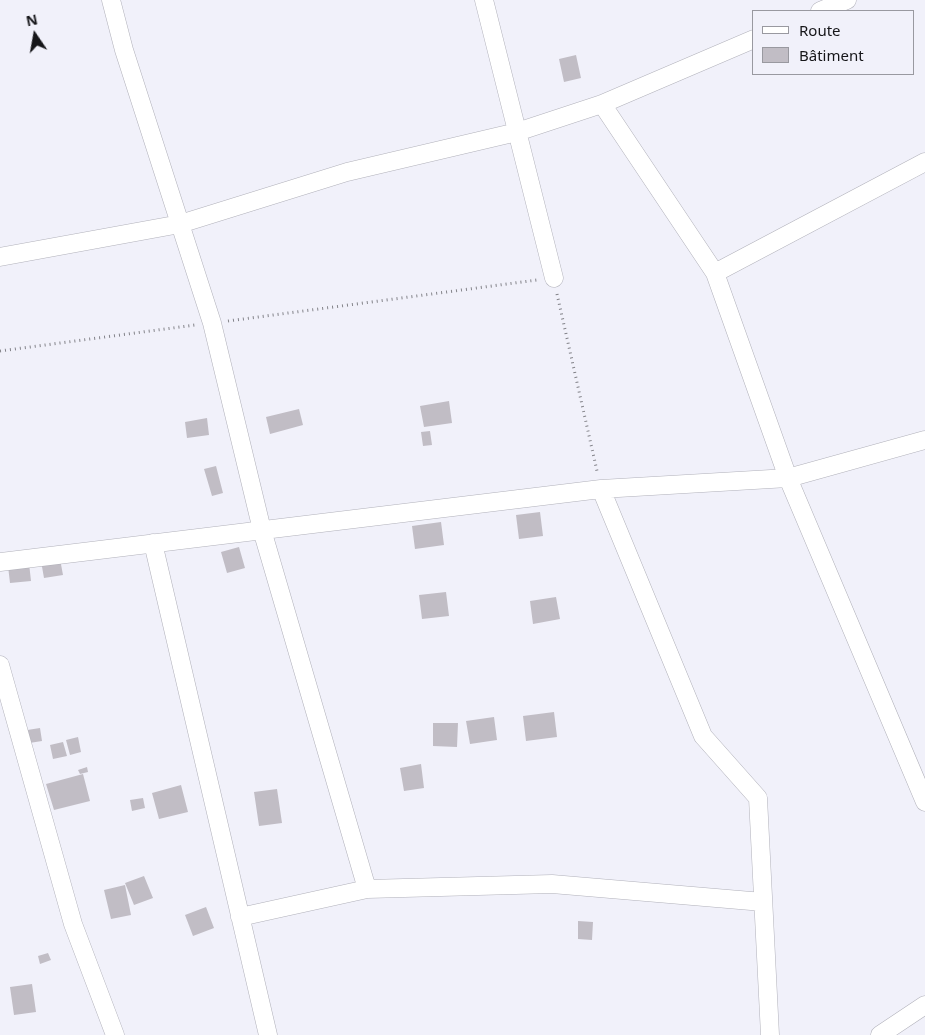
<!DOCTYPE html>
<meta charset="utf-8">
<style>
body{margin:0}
#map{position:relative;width:925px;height:1035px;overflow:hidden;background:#f1f1fa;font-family:"Noto Sans",sans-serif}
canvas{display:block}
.legend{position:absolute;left:752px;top:10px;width:162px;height:65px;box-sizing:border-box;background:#f1f1fa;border:1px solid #9999a0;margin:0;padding:6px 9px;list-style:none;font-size:15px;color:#161619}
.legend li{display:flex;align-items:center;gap:10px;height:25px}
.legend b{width:25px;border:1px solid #9999a0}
.north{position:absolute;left:10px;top:10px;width:50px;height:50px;-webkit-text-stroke:4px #f1f1fa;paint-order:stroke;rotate:348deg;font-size:14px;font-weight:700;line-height:20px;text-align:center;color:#161619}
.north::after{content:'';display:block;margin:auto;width:18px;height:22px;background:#161619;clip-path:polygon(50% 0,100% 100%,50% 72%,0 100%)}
</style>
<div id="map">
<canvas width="925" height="1035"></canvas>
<ul class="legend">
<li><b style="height:6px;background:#fff"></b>Route</li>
<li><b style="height:14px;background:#c1bdc5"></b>Bâtiment</li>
</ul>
<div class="north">N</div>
</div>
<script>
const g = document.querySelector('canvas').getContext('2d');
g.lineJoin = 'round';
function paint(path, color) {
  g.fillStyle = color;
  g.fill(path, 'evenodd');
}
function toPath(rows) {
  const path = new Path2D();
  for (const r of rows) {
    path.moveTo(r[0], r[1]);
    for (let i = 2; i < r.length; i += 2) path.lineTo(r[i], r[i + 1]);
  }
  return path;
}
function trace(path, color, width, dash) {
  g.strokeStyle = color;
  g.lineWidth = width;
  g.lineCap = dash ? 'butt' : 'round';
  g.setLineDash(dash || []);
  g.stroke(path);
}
const building = toPath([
 [576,55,581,78,564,82,559,59],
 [449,401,452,423,424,427,420,406],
 [299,409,303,425,270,434,266,417],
 [207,418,209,435,187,438,185,422],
 [430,431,432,445,423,446,421,432],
 [216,466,223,493,212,496,204,469],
 [540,512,543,536,519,539,516,515],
 [441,522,444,545,415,549,412,526],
 [239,547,245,568,227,573,221,552],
 [60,559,63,575,44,578,41,561],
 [29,563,31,581,10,583,8,566],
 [446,592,449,616,422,619,419,595],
 [556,597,560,619,533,624,530,601],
 [554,712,557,737,526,741,523,716],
 [494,717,497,740,470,744,466,721],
 [433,723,458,723,457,747,433,746],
 [40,728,42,741,23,744,21,731],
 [78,737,81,752,70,755,66,740],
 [63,742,67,756,53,759,50,745],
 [421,764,424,788,404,791,400,768],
 [87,767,88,772,80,774,78,770],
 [83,774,90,801,54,810,46,784],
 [181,785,188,812,159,819,152,793],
 [277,789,282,823,259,826,254,792],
 [143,798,145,808,132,811,130,800],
 [144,876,153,898,134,905,125,883],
 [125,885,131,915,111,919,104,890],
 [206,907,214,928,193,936,185,915],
 [578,921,593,922,592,940,578,939],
 [48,953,51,960,40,964,38,956],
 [32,984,36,1012,14,1015,10,987]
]);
const path = toPath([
 [557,294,597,471],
 [228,321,537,280],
 [0,351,195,325]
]);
const minor = toPath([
 [111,0,124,50,212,323,262,530,367,889],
 [484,0,554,278],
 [820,11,847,0],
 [602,104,715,273,788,478,925,802],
 [0,257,180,224,347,172,517,132,602,104,754,39],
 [715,273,925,162],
 [601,489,703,736,758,798,770,1035],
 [153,543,268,1035],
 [0,562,601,489,788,478,925,440],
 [0,665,73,924,115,1035],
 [240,917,367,889,552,884,763,902],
 [880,1035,925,1005]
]);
paint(building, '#c1bdc5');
trace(minor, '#b1b1ba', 19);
trace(path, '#838389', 3, [1, 4]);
trace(minor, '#fff', 18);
</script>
